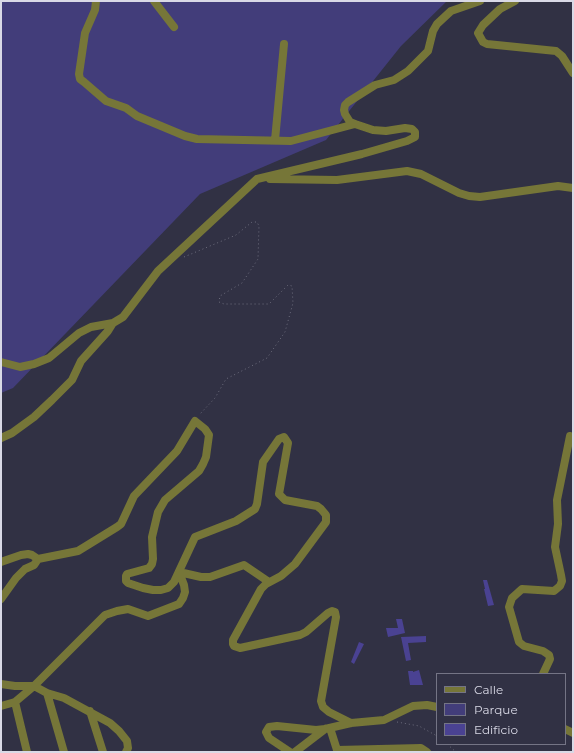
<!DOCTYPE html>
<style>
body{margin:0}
#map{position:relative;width:574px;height:753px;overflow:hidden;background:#313144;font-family:Montserrat,sans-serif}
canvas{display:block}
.frame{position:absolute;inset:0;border:2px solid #d9d9e6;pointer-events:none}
.legend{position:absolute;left:436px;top:673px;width:130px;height:72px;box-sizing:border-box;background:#313144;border:1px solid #747485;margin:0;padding:5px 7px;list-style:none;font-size:12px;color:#d9d9e6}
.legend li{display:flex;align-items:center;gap:8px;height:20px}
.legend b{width:20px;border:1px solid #747485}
</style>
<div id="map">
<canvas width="574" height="753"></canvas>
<div class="frame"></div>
<ul class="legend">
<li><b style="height:5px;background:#767638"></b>Calle</li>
<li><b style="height:11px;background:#423d7a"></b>Parque</li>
<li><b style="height:11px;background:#4a4292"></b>Edificio</li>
</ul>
</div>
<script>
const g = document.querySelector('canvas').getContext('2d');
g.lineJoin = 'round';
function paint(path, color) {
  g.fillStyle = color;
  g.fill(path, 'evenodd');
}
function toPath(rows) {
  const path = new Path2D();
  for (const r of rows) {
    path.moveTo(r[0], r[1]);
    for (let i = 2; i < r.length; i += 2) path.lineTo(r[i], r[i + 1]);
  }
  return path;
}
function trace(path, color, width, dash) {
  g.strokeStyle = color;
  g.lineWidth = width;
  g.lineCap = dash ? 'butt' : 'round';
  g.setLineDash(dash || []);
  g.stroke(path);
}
const green = toPath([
 [1,1,447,1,401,46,326,140,200,194,13,388,1,393]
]);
const building = toPath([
 [483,580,487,580,494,605,488,606,484,589,485,589],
 [396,619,402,619,405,633,388,637,386,628,398,628],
 [426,636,426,642,408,643,411,660,406,661,401,637],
 [359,642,364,644,354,664,351,662],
 [419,670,423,685,410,685,408,671,413,671,413,672]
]);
const path = toPath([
 [184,257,236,235,252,222,257,222,259,226,258,259,242,283,220,296,219,302,224,304,269,304,288,285,292,286,293,303,285,332,267,358,226,379,215,398,200,414],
 [397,722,419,726,437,736],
 [447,744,456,752]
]);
const minor = toPath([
 [96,1,95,10,85,33,79,74,80,79,84,82,106,101,126,108,137,116,185,136,197,139,291,141,355,124],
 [154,1,174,27],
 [515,1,500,9,483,25,478,33,483,42,487,44,556,51,562,56,573,73],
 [275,140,284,44],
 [270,179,337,180,407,171,421,174,459,193,469,196,480,197,558,186,573,188],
 [1,362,20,367,34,364,49,358,79,333,91,327,113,323],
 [1,438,12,433,34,417,52,400,72,380,81,361,108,331,113,323,123,317,158,271,257,179,362,154,407,141,415,137,415,132,412,129,405,128,386,131,373,130,355,124,350,122,345,114,344,110,345,105,348,102,375,85,394,80,408,71,428,51,433,31,437,24,451,11,480,1],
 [1,562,21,555,28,554,32,555,38,559],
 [1,599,16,578,25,569,34,565,38,559,78,551,117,527,121,524,134,496,177,451,195,421,205,429,209,435,206,457,203,464,199,471,165,500,158,512,152,537,153,559,152,564,149,568,127,574,126,576,126,581,128,583,143,588,153,590,161,590,168,588,174,582,195,537,236,521,255,509,257,504,263,462,279,439,284,437,288,443,279,494,285,500,317,506,321,509,326,515,326,522,295,564,281,576,266,584,261,589,233,640,233,644,234,646,240,648,300,635,306,632,328,613,332,611,335,612,336,617,321,701,323,707,329,712,351,723],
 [543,674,550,659,549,655,543,651,524,646,519,642,509,607,512,598,522,589,554,591,560,586,562,581,561,575,555,547,558,524,557,500,570,436],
 [1,684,15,686,34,686,105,615,117,611,128,609,148,616,179,604,183,598,185,592,184,585,179,572,201,577,210,577,244,565,269,582],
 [47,693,64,752],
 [15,702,27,752],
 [1,706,15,702,34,686,47,693,64,698,110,723,119,731,127,741,128,748,126,752],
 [90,711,103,752],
 [330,728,337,750,421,748,427,752],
 [565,729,573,733],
 [290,752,269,738,266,732,269,727,277,726,316,730,325,729,351,723,384,720,413,706,427,705,437,707],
 [295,752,325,729]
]);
paint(green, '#423d7a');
paint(building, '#4a4292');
trace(path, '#6e6e7e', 1, [1, 3]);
trace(minor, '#767638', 8);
</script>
